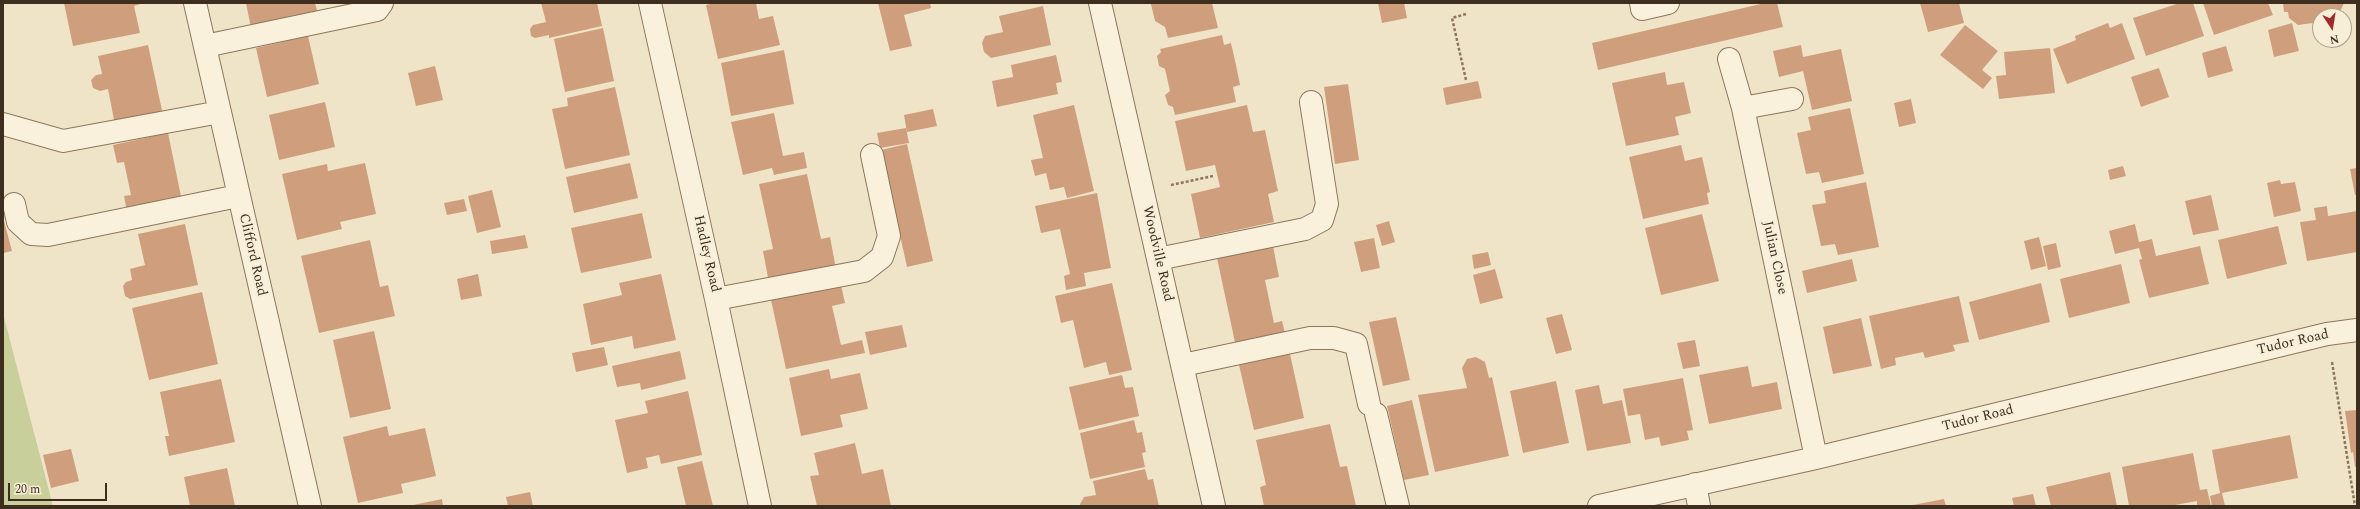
<!DOCTYPE html>
<style>
body{margin:0}
#map{position:relative;width:2360px;height:509px;overflow:hidden;background:#f0e4c8;font-family:Spectral,serif}
canvas{display:block}
.frame{position:absolute;inset:0;border:4px solid #3d2e20;pointer-events:none}
.north{position:absolute;left:2312px;top:8px;width:40px;height:40px;box-sizing:border-box;background:#f7eed8;border:1px solid #ada18e;border-radius:50%;rotate:168deg;font-size:11px;font-weight:700;line-height:16px;text-align:center;color:#3d2e20}
.north::after{content:'';display:block;margin:auto;width:14px;height:18px;background:#9e2a2b;clip-path:polygon(50% 0,100% 100%,50% 72%,0 100%)}
.scale{position:absolute;left:8px;top:483px;width:99px;height:18px;box-sizing:border-box;border:2px solid #3d2e20;border-top:0;padding-left:5px;font-size:12px;line-height:14px;white-space:nowrap;color:#3d2e20;-webkit-text-stroke:3px #f7eed8;paint-order:stroke}
</style>
<div id="map">
<canvas width="2360" height="509"></canvas>
<div class="frame"></div>
<div class="north">N</div>
<div class="scale">20 m</div>
</div>
<script>
const g = document.querySelector('canvas').getContext('2d');
g.lineJoin = 'round';
function paint(path, color) {
  g.fillStyle = color;
  g.fill(path, 'evenodd');
}
function toPath(rows) {
  const path = new Path2D();
  for (const r of rows) {
    path.moveTo(r[0], r[1]);
    for (let i = 2; i < r.length; i += 2) path.lineTo(r[i], r[i + 1]);
  }
  return path;
}
function trace(path, color, width, dash) {
  g.strokeStyle = color;
  g.lineWidth = width;
  g.lineCap = dash ? 'butt' : 'round';
  g.setLineDash(dash || []);
  g.stroke(path);
}
function label(font, color, halo, rows, align = 'center') {
  g.font = font + ' Spectral,serif';
  g.lineWidth = 4;
  g.setLineDash([]);
  g.textBaseline = 'middle';
  g.strokeStyle = halo;
  g.fillStyle = color;
  for (const [text, x, y, turn = 0] of rows) {
    g.save();
    g.translate(x, y);
    g.rotate((+turn || 0) * Math.PI / 180);
    g.textAlign = isNaN(turn) ? turn : align;
    if (halo) g.strokeText(text, 0, 0);
    g.fillText(text, 0, 0);
    g.restore();
  }
}
const green = toPath([
 [3,313,12,348,53,506,3,506]
]);
const building = toPath([
 [64,3,144,3,134,6,140,33,73,46],
 [246,3,315,3,318,14,251,28],
 [541,3,597,3,602,26,549,38,549,35,535,38,531,36,530,29,533,25,546,22],
 [714,3,756,3,759,19,773,16,780,45,718,59,706,5],
 [878,3,930,3,931,8,904,15,912,46,890,51],
 [1212,3,1218,28,1168,38,1165,27,1155,21,1151,4],
 [1378,3,1404,3,1407,18,1382,23],
 [1765,3,1777,3,1783,27,1598,70,1592,43],
 [1920,3,1959,3,1964,23,1928,32],
 [2180,3,2193,3,2204,36,2146,56,2133,18],
 [2203,3,2268,3,2273,15,2214,35],
 [2283,3,2344,3,2338,16,2320,16,2320,22,2298,25,2289,18,2288,12,2284,12],
 [1043,6,1051,45,991,58,984,52,982,43,985,36,1003,32,999,16],
 [2108,23,2110,28,2122,23,2135,59,2067,84,2053,49,2076,40,2075,36],
 [2292,23,2299,51,2274,57,2268,30],
 [1965,25,1998,51,1982,70,1992,78,1983,89,1940,55],
 [603,28,614,81,565,92,554,39],
 [1222,35,1224,45,1231,43,1236,65,1240,85,1233,87,1236,102,1175,115,1173,107,1168,105,1165,95,1170,91,1165,69,1159,66,1157,56,1161,52,1160,49],
 [308,36,319,84,267,97,256,48],
 [148,45,163,115,115,125,108,89,100,91,93,88,91,80,96,75,102,74,98,56],
 [1801,45,1803,57,1841,49,1852,101,1812,110,1803,71,1779,77,1773,51],
 [2226,46,2233,71,2208,78,2202,53],
 [2050,48,2055,93,1999,99,1996,76,2006,75,2004,52],
 [784,50,794,104,731,116,721,63],
 [1056,55,1062,82,1056,83,1058,94,997,107,992,81,1013,77,1011,65],
 [435,66,443,100,416,106,408,73],
 [2159,68,2169,97,2141,107,2131,77],
 [1665,72,1667,85,1684,82,1691,113,1675,117,1679,135,1626,146,1612,83],
 [1478,81,1482,98,1446,105,1443,88],
 [1348,84,1359,160,1335,164,1324,87],
 [615,87,630,155,565,169,552,109,568,106,567,98],
 [1911,99,1916,123,1899,127,1894,103],
 [325,102,335,147,279,160,269,115],
 [1074,105,1094,191,1067,198,1064,187,1050,190,1046,173,1035,176,1031,160,1043,158,1033,115],
 [1247,105,1253,132,1265,130,1278,191,1268,194,1274,222,1200,238,1191,194,1220,187,1215,165,1186,171,1175,121],
 [1850,108,1864,174,1822,183,1819,172,1806,174,1797,133,1811,130,1808,117],
 [933,109,937,126,907,132,904,115],
 [774,113,783,156,804,152,807,168,774,175,772,168,743,175,731,122],
 [906,128,909,143,880,148,877,133],
 [168,133,182,201,127,212,124,196,131,195,124,162,117,163,113,145],
 [907,144,933,261,907,267,881,150],
 [1681,145,1685,161,1702,157,1710,192,1707,193,1709,204,1643,219,1629,157],
 [365,163,376,214,340,222,342,229,297,240,282,174,327,164,328,171],
 [630,163,638,198,574,213,566,177],
 [2123,166,2126,176,2110,180,2108,170],
 [2357,168,2357,195,2355,195,2350,169],
 [807,174,821,239,830,237,836,269,769,283,763,251,773,249,759,184],
 [2280,180,2281,184,2295,182,2301,211,2274,217,2267,183],
 [1866,182,1879,247,1838,255,1835,244,1821,246,1812,205,1826,203,1824,191],
 [492,190,501,227,477,233,468,196],
 [1097,193,1111,268,1084,273,1086,286,1066,290,1064,276,1070,274,1060,229,1041,233,1035,206],
 [2211,195,2219,230,2193,235,2185,201],
 [464,199,467,211,447,215,444,203],
 [2327,206,2328,216,2357,211,2357,252,2307,261,2300,222,2316,220,2314,208],
 [642,213,652,258,581,273,571,228],
 [1702,214,1719,281,1661,295,1645,228],
 [3,217,12,251,3,253],
 [1389,221,1395,242,1382,246,1376,225],
 [185,224,198,285,130,299,125,296,123,286,126,282,132,280,130,269,145,265,138,234],
 [2135,224,2139,242,2152,239,2156,256,2200,246,2209,284,2149,298,2139,260,2142,259,2139,248,2115,254,2109,231],
 [2278,226,2287,264,2227,279,2218,240],
 [525,235,528,248,492,254,490,241],
 [2039,237,2046,266,2031,270,2024,241],
 [1374,238,1380,268,1361,272,1354,242],
 [370,240,380,287,388,285,395,316,319,333,301,256],
 [2056,243,2061,267,2048,270,2043,246],
 [1273,246,1279,277,1265,280,1274,323,1282,321,1286,337,1236,347,1217,258],
 [1488,252,1491,265,1474,269,1472,255],
 [1852,259,1857,281,1807,293,1802,271],
 [2121,264,2130,303,2069,318,2060,279],
 [1495,269,1503,298,1480,304,1473,275],
 [478,274,482,296,461,300,457,279],
 [661,274,676,340,634,349,632,336,591,345,583,304,622,295,619,283],
 [1112,283,1132,370,1109,375,1106,362,1084,368,1073,320,1061,323,1055,296],
 [2041,283,2050,322,1979,340,1969,302],
 [841,285,845,303,832,306,841,345,862,340,865,353,786,369,771,300],
 [202,292,218,364,149,380,132,308],
 [1959,296,1969,342,1953,345,1955,351,1925,358,1923,352,1895,358,1896,365,1881,369,1869,316],
 [1562,314,1572,350,1556,354,1546,318],
 [1396,317,1410,380,1383,386,1369,322],
 [1861,318,1872,366,1833,374,1823,327],
 [902,325,907,347,870,355,865,332],
 [374,331,391,409,350,418,333,340],
 [1695,340,1700,366,1683,369,1677,343],
 [604,347,608,365,576,372,572,353],
 [680,351,686,379,641,390,640,383,617,387,612,366],
 [1290,354,1304,418,1254,430,1239,365],
 [1476,357,1485,362,1489,378,1492,377,1509,456,1435,472,1418,395,1467,388,1462,368,1467,359],
 [1748,366,1752,387,1777,382,1782,409,1709,424,1699,375],
 [829,369,831,379,860,373,868,409,840,415,843,427,801,436,789,378],
 [1122,375,1125,388,1133,387,1139,416,1079,430,1069,387],
 [1683,378,1693,430,1687,431,1689,440,1661,446,1659,437,1645,440,1640,414,1628,416,1623,389],
 [221,379,235,442,169,456,165,436,169,436,160,392],
 [1556,381,1569,443,1523,453,1510,391],
 [1599,385,1603,404,1622,400,1631,443,1587,451,1575,390],
 [688,391,702,455,661,464,659,455,646,458,648,468,627,473,615,420,648,413,645,401],
 [1412,400,1429,475,1404,480,1387,406],
 [2357,410,2357,467,2355,467,2353,452,2351,453,2345,411],
 [1134,420,1137,433,1142,432,1146,452,1142,453,1145,467,1090,479,1080,433],
 [1330,424,1340,467,1347,466,1356,506,1264,506,1260,487,1266,485,1256,440],
 [387,426,389,436,425,428,436,476,401,484,403,493,358,503,343,437],
 [2290,435,2298,478,2222,493,2225,506,2212,506,2210,496,2220,493,2212,450],
 [855,443,862,474,883,469,891,506,817,506,810,476,819,475,814,453],
 [71,449,79,481,51,488,43,455],
 [2193,453,2200,490,2207,489,2211,506,2197,506,2197,501,2170,506,2129,506,2122,467],
 [702,461,713,506,686,506,677,467],
 [227,468,235,506,190,506,184,477],
 [1145,469,1148,480,1153,479,1159,506,1079,506,1084,497,1096,495,1093,481],
 [2110,472,2117,506,2051,506,2046,487],
 [530,492,533,506,508,506,506,497],
 [2033,494,2036,506,2014,506,2012,498],
 [442,499,443,506,413,506,413,505],
 [1944,499,1946,506,1913,506,1913,505]
]);
const path = toPath([
 [1466,14,1452,18,1466,80],
 [1171,185,1213,176],
 [2332,362,2355,506]
]);
const minor = toPath([
 [195,3,310,506],
 [650,3,716,299,760,506],
 [1100,3,1214,506],
 [1641,3,1642,9,1668,3],
 [205,46,377,10,382,3],
 [1729,59,1743,108,1816,458],
 [1743,108,1792,99],
 [3,124,63,141,220,112],
 [14,204,18,222,31,234,48,235,238,196],
 [1158,259,1305,229,1322,220,1327,204,1311,102],
 [716,299,864,271,882,257,889,236,872,155],
 [1183,365,1310,338,1334,338,1356,344,1369,404],
 [1376,414,1398,506],
 [1695,484,1699,506],
 [1599,506,1816,458,2327,334,2357,330]
]);
const streetNames = [
 ["Hadley Road",706,254,77],
 ["Woodville Road",1157,254,77],
 ["Clifford Road",252,255,77],
 ["Julian Close",1774,258,78],
 ["Tudor Road",2293,343,-13],
 ["Tudor Road",1978,419,-14]
];
paint(green, '#c9cf9b');
paint(building, '#cf9f7d');
trace(minor, '#8d765c', 24);
trace(path, '#8d765c', 2.5, [3, 2]);
trace(minor, '#faf1dc', 22);
label('14px', '#3d2e20', '#f7eed8', streetNames);
</script>
